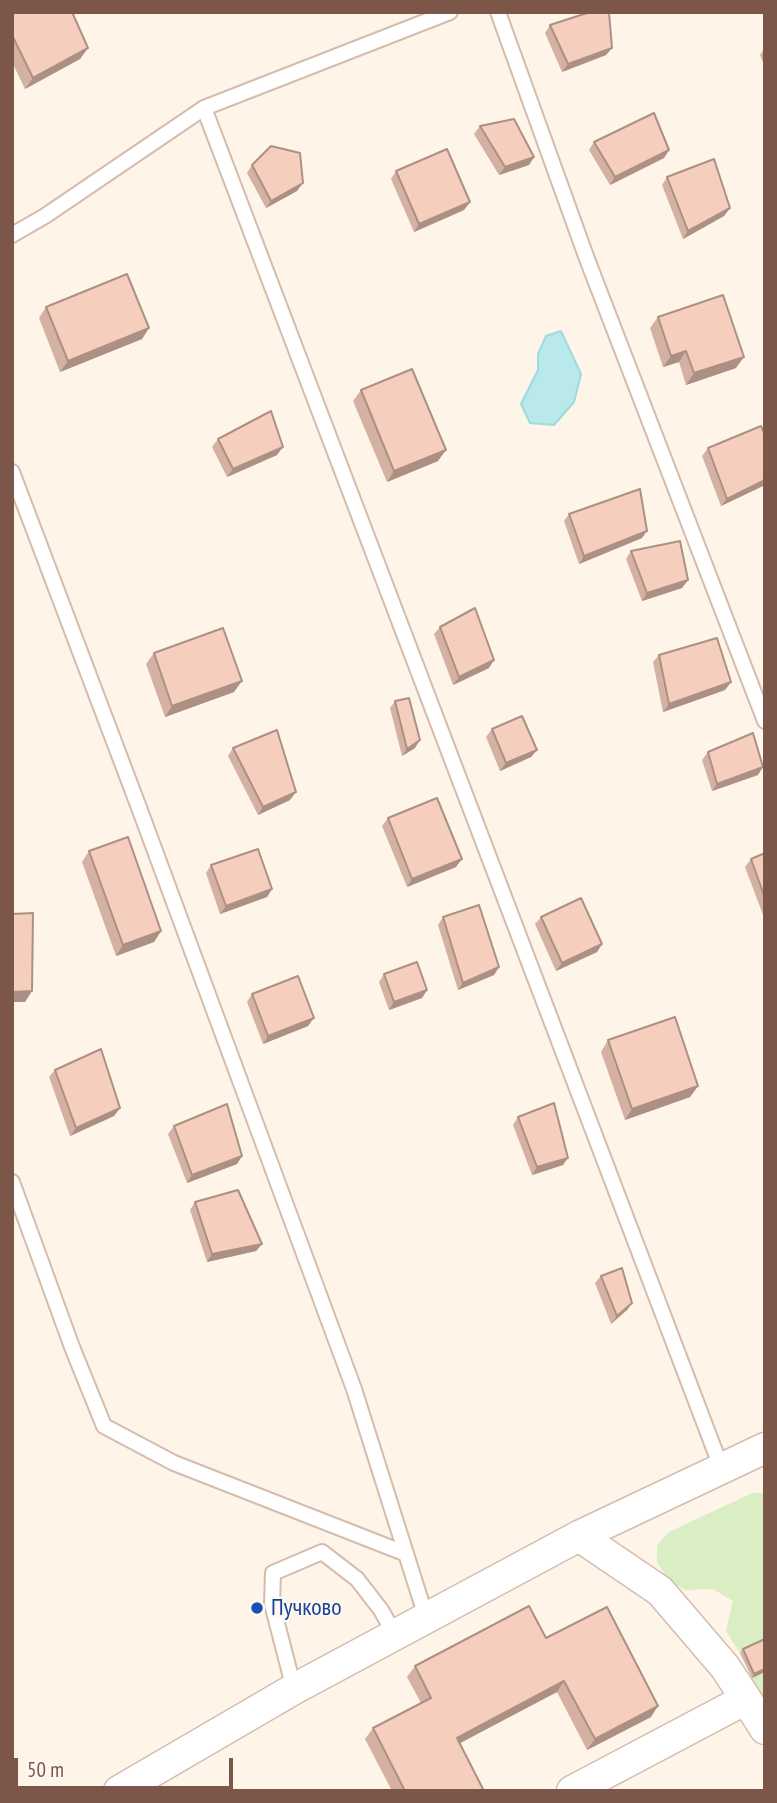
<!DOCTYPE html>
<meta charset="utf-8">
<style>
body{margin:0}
#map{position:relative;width:777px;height:1803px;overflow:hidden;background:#fef4e8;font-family:"PT Sans Narrow",sans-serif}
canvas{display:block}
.frame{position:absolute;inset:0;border:14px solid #7c5649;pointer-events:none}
.scale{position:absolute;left:14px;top:1758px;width:219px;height:32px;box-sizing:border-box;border:4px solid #7c5649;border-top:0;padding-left:9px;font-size:21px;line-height:24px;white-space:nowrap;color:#7c5649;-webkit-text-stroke:5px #fff8f1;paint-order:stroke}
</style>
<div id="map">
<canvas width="777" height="1803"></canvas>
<div class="frame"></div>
<div class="scale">50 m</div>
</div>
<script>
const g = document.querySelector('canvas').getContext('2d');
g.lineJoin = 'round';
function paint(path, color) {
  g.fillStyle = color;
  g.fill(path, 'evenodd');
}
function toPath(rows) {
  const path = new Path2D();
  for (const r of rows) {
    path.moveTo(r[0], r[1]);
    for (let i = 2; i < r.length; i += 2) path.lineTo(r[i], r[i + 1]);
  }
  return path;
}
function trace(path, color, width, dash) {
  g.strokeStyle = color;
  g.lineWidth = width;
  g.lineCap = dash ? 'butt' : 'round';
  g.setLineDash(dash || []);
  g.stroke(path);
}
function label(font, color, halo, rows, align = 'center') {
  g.font = font + ' "PT Sans Narrow",sans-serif';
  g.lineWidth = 5;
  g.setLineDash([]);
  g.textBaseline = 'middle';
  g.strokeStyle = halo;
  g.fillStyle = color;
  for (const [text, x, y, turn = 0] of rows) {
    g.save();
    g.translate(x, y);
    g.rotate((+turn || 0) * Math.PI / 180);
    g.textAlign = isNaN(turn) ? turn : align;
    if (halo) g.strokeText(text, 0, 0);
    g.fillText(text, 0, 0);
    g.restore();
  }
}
const green = toPath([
 [752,1493,765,1493,765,1642,740,1653,726,1631,733,1601,713,1589,685,1590,668,1580,657,1562,657,1545,669,1532],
 [765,1672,765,1702,752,1678]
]);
const water = toPath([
 [561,331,581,374,574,402,554,425,530,423,521,404,538,370,538,354,546,336,561,331]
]);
const lane = toPath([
 [498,12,587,259,765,721],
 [204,108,721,1467],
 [12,235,45,216,204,108,450,12],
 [12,472,138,805,354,1389,426,1617],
 [12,1182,72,1347,104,1426,174,1463,404,1553],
 [294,1689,272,1604,273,1573,322,1552,357,1579,381,1610,395,1635]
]);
const street = toPath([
 [579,1536,660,1591,725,1667,746,1699],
 [119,1791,294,1689,579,1536,765,1448],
 [572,1791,746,1699,765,1729]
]);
const wall = toPath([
 [12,12,88,48,80,59,25,89,12,62],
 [550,25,612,48,606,55,562,72,545,33],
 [765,47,765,67,760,55],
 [480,126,534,157,529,165,499,175,474,134],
 [594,142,669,150,664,158,610,185,589,150],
 [252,165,297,191,266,208,247,173],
 [396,171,470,202,464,210,414,232,391,179],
 [667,177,730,208,724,216,683,239,662,185],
 [46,307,149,328,142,339,60,372,39,318],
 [658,317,736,368,686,385,679,362,663,367,650,328],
 [361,390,438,461,387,482,353,401],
 [765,435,765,485,721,506,702,456,708,448],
 [218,439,277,455,227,477,212,447],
 [569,514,642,538,579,564,564,521],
 [631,551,688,580,682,588,642,601,626,559],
 [440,627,489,668,453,685,434,634],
 [154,653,234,692,165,717,146,664],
 [659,655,731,682,725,690,663,712,653,662],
 [395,701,415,748,402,756,390,708],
 [492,729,537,750,531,757,500,771,486,737],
 [233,748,290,800,258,815,228,756],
 [708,752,758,775,712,791,702,760],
 [388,818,456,867,407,887,382,826],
 [89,851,161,931,154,942,116,956,82,862],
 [765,853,765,920,745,867,751,859],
 [211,865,272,889,267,897,220,914,206,873],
 [443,917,499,967,494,975,458,990,438,925],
 [541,917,602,944,597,952,556,971,535,924],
 [384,974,427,990,422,998,389,1010,379,982],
 [252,994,308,1026,263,1044,247,1002],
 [608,1040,698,1086,690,1097,625,1120,601,1052],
 [55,1070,120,1108,114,1116,70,1136,49,1077],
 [518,1117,563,1165,532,1175,513,1125],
 [174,1126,242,1156,237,1164,187,1183,168,1134],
 [195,1202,262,1244,256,1251,207,1262,190,1210],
 [601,1276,632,1303,627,1310,611,1324,595,1283],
 [546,1638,651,1717,587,1750,557,1692,459,1743,484,1791,392,1791,365,1739,373,1728,421,1703,407,1677,415,1666],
 [743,1649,765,1672,752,1678,740,1653]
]);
const shadedWall = toPath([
 [88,48,80,59,25,89,33,78],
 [612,48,606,55,562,72,568,64],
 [669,150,664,158,610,185,615,177],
 [534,157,529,165,499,175,505,167],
 [303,183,297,191,266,208,271,201],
 [470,202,464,210,414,232,419,224],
 [730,208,724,216,683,239,688,231],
 [149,328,142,339,60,372,68,361],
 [686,351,679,362,663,367,671,356],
 [744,357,736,368,686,385,694,373],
 [283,447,277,455,227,477,233,469],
 [446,450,438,461,387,482,394,471],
 [765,480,765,485,721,506,727,499],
 [647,531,642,538,579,564,584,556],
 [688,580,682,588,642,601,647,593],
 [494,660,489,668,453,685,459,677],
 [242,681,234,692,165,717,172,706],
 [731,682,725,690,663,712,669,704],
 [420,740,415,748,402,756,407,749],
 [537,750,531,757,500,771,506,763],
 [763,767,758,775,712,791,717,784],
 [296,792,290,800,258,815,263,807],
 [462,859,456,867,407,887,412,879],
 [272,889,267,897,220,914,226,906],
 [161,931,154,942,116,956,123,945],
 [602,944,597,952,556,971,562,963],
 [499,967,494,975,458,990,463,983],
 [427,990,422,998,389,1010,394,1002],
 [32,991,25,1002,12,1002,12,992],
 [314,1018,308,1026,263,1044,268,1036],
 [698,1086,690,1097,625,1120,632,1109],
 [120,1108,114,1116,70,1136,76,1128],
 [242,1156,237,1164,187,1183,192,1175],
 [568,1158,563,1165,532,1175,537,1167],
 [262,1244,256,1251,207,1262,212,1254],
 [632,1303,627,1310,611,1324,617,1316],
 [765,1669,765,1672,752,1678,754,1674],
 [564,1681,557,1692,449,1749,457,1738],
 [658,1706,651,1717,587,1750,595,1739]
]);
const building = toPath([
 [12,12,72,12,88,48,33,78,12,35,12,12],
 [590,12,609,12,612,48,568,64,550,25,590,12],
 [654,113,669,150,615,177,594,142,654,113],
 [514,119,534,157,505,167,480,126,514,119],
 [271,146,300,153,303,183,271,201,252,165,271,146],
 [447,149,470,202,419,224,396,171,447,149],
 [714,159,730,208,688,231,667,177,714,159],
 [127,274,149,328,68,361,46,307,127,274],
 [723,295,744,357,694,373,686,351,671,356,658,317,723,295],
 [412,369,446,450,394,471,361,390,412,369],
 [271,411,283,447,233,469,218,439,271,411],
 [761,426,765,435,765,480,727,499,708,448,761,426],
 [640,489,647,531,584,556,569,514,640,489],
 [680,541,688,580,647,593,631,551,680,541],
 [475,608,494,660,459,677,440,627,475,608],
 [223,628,242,681,172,706,154,653,223,628],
 [717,638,731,682,669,704,659,655,717,638],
 [409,698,420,740,407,749,395,701,409,698],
 [522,716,537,750,506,763,492,729,522,716],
 [277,730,296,792,263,807,233,748,277,730],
 [753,733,763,767,717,784,708,752,753,733],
 [437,798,462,859,412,879,388,818,437,798],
 [128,837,161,931,123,945,89,851,128,837],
 [258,849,272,889,226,906,211,865,258,849],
 [765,853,765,898,751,859,765,853],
 [581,898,602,944,562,963,541,917,581,898],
 [479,905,499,967,463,983,443,917,479,905],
 [33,913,32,991,12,992,12,914,33,913],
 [417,962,427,990,394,1002,384,974,417,962],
 [298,976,314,1018,268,1036,252,994,298,976],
 [675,1017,698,1086,632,1109,608,1040,675,1017],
 [101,1049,120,1108,76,1128,55,1070,101,1049],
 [554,1103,568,1158,537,1167,518,1117,554,1103],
 [227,1104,242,1156,192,1175,174,1126,227,1104],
 [238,1190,262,1244,212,1254,195,1202,238,1190],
 [622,1268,632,1303,617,1316,601,1276,622,1268],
 [529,1606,546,1638,607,1607,658,1706,595,1739,564,1681,457,1738,484,1791,405,1791,373,1728,431,1698,415,1666,529,1606],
 [765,1639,765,1669,754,1674,743,1649,765,1639]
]);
const markers = [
 [257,1608,7,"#1a4fb4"]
];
const transitNames = [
 ["Пучково",271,1608]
];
paint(green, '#daeec4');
paint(water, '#bae9eb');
trace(water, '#9fdade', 2);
trace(lane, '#d5bcaf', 18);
trace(street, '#d5bcaf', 33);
trace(lane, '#fff', 14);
trace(street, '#fff', 30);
paint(wall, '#d4b1a3');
paint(shadedWall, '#ac9084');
paint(building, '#f6cebd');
trace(building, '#ac9084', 2);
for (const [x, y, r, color] of markers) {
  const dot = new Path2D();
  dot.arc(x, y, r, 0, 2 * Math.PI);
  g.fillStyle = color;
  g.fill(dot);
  trace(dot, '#fff8f1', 2.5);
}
label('24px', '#164399', '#fff8f1', transitNames, 'left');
</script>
